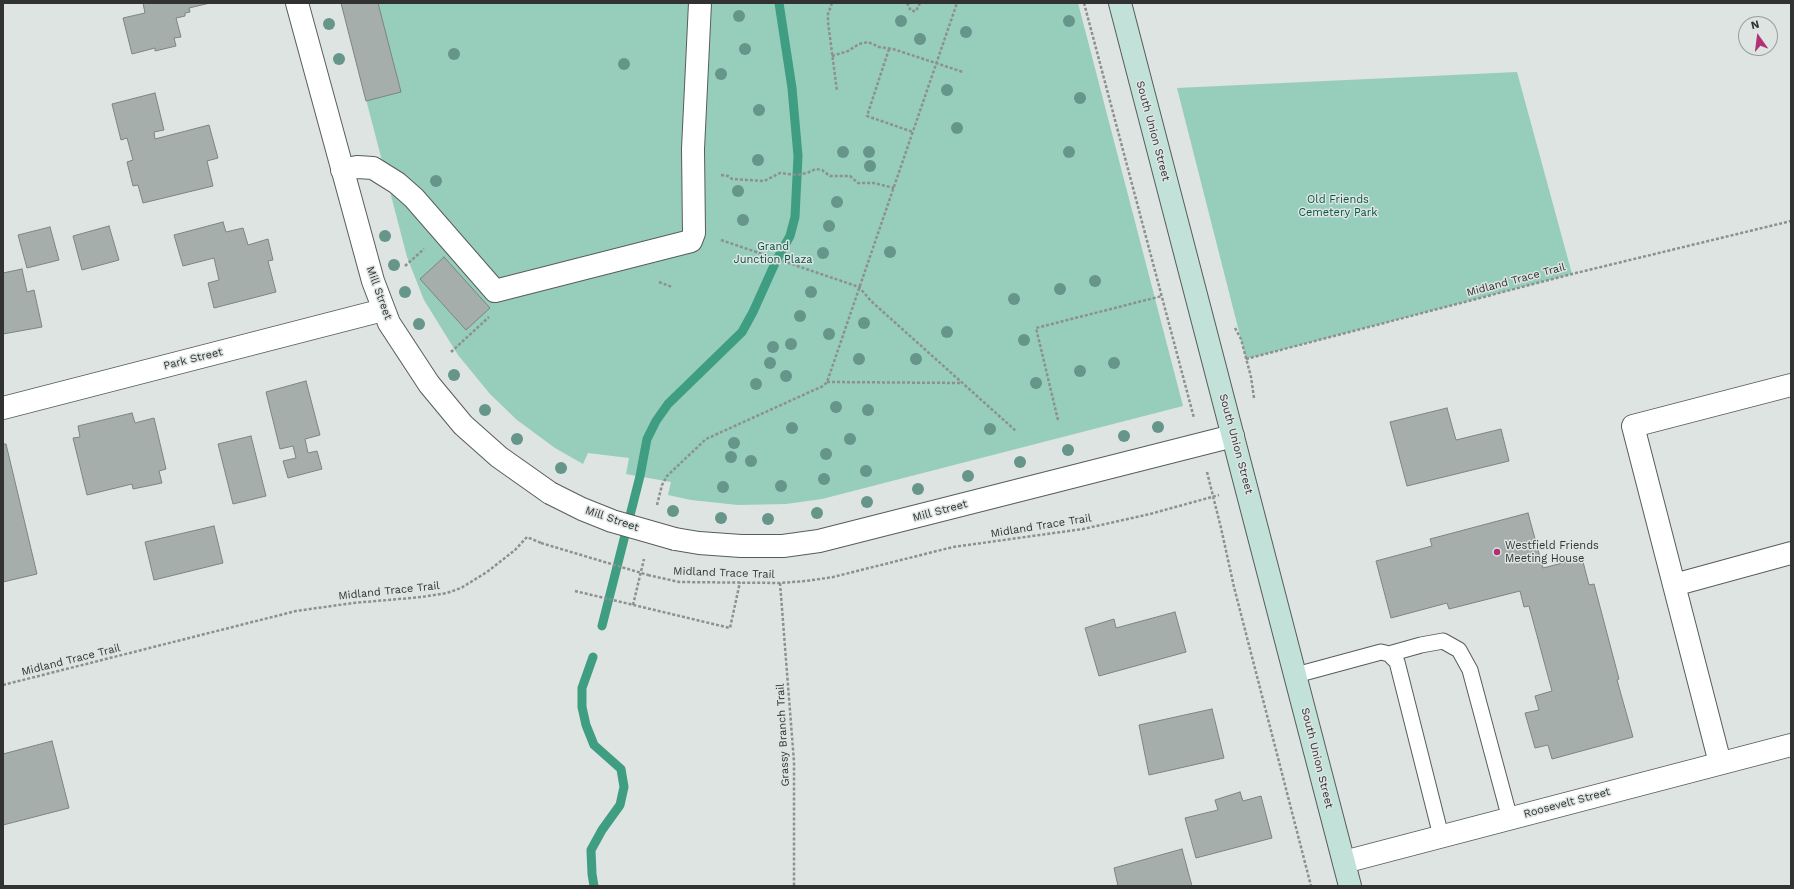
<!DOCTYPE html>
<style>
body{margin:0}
#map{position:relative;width:1794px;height:889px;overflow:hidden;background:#dde4e1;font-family:"Work Sans",sans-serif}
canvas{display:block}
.frame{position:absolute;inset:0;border:4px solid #303332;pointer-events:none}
.north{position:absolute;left:1738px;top:16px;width:40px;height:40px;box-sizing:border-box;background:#dde4e1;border:1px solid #989d9b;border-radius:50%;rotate:346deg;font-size:11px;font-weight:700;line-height:16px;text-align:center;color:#303332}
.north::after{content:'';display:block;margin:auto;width:14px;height:18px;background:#b33077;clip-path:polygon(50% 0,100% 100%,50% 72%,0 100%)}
</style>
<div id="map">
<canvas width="1794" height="889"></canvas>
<div class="frame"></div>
<div class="north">N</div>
</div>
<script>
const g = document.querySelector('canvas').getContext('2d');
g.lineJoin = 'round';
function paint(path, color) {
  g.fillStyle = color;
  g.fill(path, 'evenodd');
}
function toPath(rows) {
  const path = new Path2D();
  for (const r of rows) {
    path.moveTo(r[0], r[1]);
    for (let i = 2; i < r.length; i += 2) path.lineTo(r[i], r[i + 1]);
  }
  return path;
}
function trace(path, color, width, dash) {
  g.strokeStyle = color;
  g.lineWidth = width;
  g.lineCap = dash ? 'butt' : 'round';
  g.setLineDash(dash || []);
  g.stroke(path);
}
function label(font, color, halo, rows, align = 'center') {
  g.font = font + ' "Work Sans",sans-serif';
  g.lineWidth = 3;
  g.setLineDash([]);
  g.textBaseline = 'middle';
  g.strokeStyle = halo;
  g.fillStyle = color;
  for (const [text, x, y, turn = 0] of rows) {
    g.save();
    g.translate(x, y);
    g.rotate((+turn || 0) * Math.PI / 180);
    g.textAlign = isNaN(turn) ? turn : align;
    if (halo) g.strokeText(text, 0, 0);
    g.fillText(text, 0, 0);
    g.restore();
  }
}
const green = toPath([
 [341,3,1078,3,1183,406,822,499,786,504,738,505,691,500,668,495,671,482,626,474,629,458,588,453,583,464,555,448,517,420,490,394,458,355,424,300,407,257],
 [1517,72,1572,274,1246,359,1177,88]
]);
const stream = toPath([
 [602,626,640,476,647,439,656,421,668,404,742,332,753,312,776,261,790,236,795,217,798,156,792,88,779,3],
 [593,657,582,688,582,707,586,725,594,745,621,769,624,787,620,805,602,830,591,850,592,874,594,886]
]);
const building = toPath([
 [143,3,210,3,189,8,190,12,185,13,185,16,176,18,181,37,174,38,176,46,155,51,155,48,132,54,123,18,145,13,143,3],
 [341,3,378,3,401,92,366,101,341,3],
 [155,93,164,130,154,132,155,139,209,125,218,158,207,161,213,186,143,203,138,185,133,186,127,162,133,160,127,138,121,140,112,104,155,93],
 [223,222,226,232,243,228,248,245,268,239,273,260,268,261,276,292,214,308,208,283,219,280,214,258,183,266,174,235,223,222],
 [109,226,119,260,82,270,73,236,109,226],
 [50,227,59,260,27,268,18,235,50,227],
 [444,257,490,308,466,330,420,279,444,257],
 [22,269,27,292,34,290,42,327,3,334,3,273,22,269],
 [306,381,320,435,305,439,308,453,317,451,322,469,288,478,283,461,296,458,293,446,280,449,266,392,306,381],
 [1447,408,1456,440,1501,429,1509,461,1407,486,1390,422,1447,408],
 [132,413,135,423,154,418,166,469,159,471,162,483,133,489,132,484,87,495,73,438,80,437,78,426,132,413],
 [251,436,266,496,233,504,218,444,251,436],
 [3,444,6,444,37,574,3,582,3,444],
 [1528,513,1543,568,1582,558,1589,585,1594,584,1619,679,1617,680,1633,737,1552,759,1548,745,1535,748,1525,713,1539,710,1535,696,1552,691,1529,606,1524,607,1520,591,1449,609,1447,603,1391,618,1376,561,1432,546,1430,539,1528,513],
 [214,526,223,563,154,580,145,542,214,526],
 [1175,612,1186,652,1099,676,1085,628,1114,619,1116,628,1175,612],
 [1212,709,1224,758,1149,775,1139,725,1212,709],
 [52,741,69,808,3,825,3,754,52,741],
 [1240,792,1243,801,1261,796,1272,838,1196,858,1185,818,1218,810,1215,800,1240,792],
 [1182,849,1192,886,1118,886,1114,868,1182,849]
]);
const path = toPath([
 [832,3,828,14,828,22,837,91],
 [907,3,911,11,916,11,920,3],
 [1084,3,1194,418],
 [889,49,867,116,913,132],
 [832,56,848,51,859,44,868,42,879,47,893,49,963,72],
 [721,175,728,176,732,179,764,181,780,173,797,175,807,173,816,169,822,170,830,176,850,176,858,183,874,183,894,188],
 [721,240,859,287,871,301,1016,431],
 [405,266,424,249],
 [659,282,672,287],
 [1235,328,1241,339,1251,377,1254,398],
 [451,352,489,317],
 [1246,359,1572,274,1791,221],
 [827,382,962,383],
 [1058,420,1036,328,1162,296],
 [1207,472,1221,528,1234,587,1311,886],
 [657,505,662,485,667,476,706,439,823,386,827,382,957,3],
 [648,575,679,582,780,583,806,581,833,577,953,547,1083,529,1150,514,1219,495],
 [780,583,794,762,794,886],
 [575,591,730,628,740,582],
 [633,605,644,559],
 [3,685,296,611,353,603,422,597,447,593,461,588,487,572,515,550,527,537,541,543]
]);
const lane = toPath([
 [1389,654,1397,662,1441,836],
 [1296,675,1381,652,1389,654,1421,645,1443,641,1459,650,1470,670,1510,819]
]);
const street = toPath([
 [297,3,373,281,389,323,429,384,463,425,499,457,550,493],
 [342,170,357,167,373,168,397,183,414,198,495,291,691,241,694,233,693,149,700,3],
 [3,408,383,310],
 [675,539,699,543,741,546,783,546,819,541,1233,436],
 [1674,585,1791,553],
 [1720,763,1633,426,1791,385],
 [1344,862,1791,745]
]);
const secondary = toPath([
 [1120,3,1350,886]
]);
const pathBridge = toPath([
 [541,543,648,575]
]);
const streetBridge = toPath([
 [550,493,582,509,612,521,675,539]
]);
const trees = [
 [739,16],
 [901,21],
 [1069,21],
 [329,24],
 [966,32],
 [920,39],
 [745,49],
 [454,54],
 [339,59],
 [624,64],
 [721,74],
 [947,90],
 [1080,98],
 [759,110],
 [957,128],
 [843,152],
 [869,152],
 [1069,152],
 [758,160],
 [870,166],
 [436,181],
 [738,191],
 [837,202],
 [743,220],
 [829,226],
 [385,236],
 [890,252],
 [823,253],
 [394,265],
 [1095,281],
 [1060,289],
 [405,292],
 [811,292],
 [1014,299],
 [800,316],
 [864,323],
 [419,324],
 [947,332],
 [829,334],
 [1024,340],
 [791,344],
 [773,347],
 [859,359],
 [916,359],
 [770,363],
 [1114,363],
 [1080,371],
 [454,375],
 [786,376],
 [1036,383],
 [756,384],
 [836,407],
 [485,410],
 [868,410],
 [1158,427],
 [792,428],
 [990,429],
 [1124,436],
 [517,439],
 [850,439],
 [734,443],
 [1068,450],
 [826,454],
 [731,457],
 [751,461],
 [1020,462],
 [561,468],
 [866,471],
 [968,476],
 [824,479],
 [781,486],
 [723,487],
 [918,489],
 [867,502],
 [673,511],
 [817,513],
 [721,518],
 [768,519]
];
const markers = [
 [1497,552,4,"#b33077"]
];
const streetNames = [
 ["South Union Street",1153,131,75],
 ["Midland Trace Trail",1516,280,-15],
 ["Mill Street",379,293,70],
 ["Park Street",193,359,-14],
 ["South Union Street",1236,444,75],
 ["Mill Street",940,511,-15],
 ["Mill Street",612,519,19],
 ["Midland Trace Trail",1041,526,-9],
 ["Midland Trace Trail",724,573,2],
 ["Midland Trace Trail",389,591,-6],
 ["Midland Trace Trail",71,660,-14],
 ["Grassy Branch Trail",783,735,-93],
 ["South Union Street",1317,758,76],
 ["Roosevelt Street",1567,803,-15]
];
const parkNames = [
 ["Old Friends",1338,200],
 ["Cemetery Park",1338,213],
 ["Grand",773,247],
 ["Junction Plaza",773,260]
];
const poiNames = [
 ["Westfield Friends",1505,546],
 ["Meeting House",1505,559]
];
paint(green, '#97cdbb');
trace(stream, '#3f9d82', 9);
paint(building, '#a6aeab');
trace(building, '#7d8482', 1);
trace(lane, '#575d5b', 17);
trace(street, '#575d5b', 24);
trace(secondary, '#575d5b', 24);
trace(path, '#8c918f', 2.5, [3, 2]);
trace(lane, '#fff', 15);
trace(street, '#fff', 22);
trace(secondary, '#c2e1d9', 22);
trace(streetBridge, '#575d5b', 24, []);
trace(pathBridge, '#8c918f', 2.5, [3, 2]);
trace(streetBridge, '#fff', 22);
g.fillStyle = '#66958a';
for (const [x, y] of trees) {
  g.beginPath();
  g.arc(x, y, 6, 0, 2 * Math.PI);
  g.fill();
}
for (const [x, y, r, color] of markers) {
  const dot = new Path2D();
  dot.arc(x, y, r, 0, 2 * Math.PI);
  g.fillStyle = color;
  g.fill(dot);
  trace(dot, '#dde4e1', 1.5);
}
label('11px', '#303332', '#dde4e1', streetNames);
label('11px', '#045543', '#dde4e1', parkNames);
label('11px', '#303332', '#dde4e1', poiNames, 'left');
</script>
